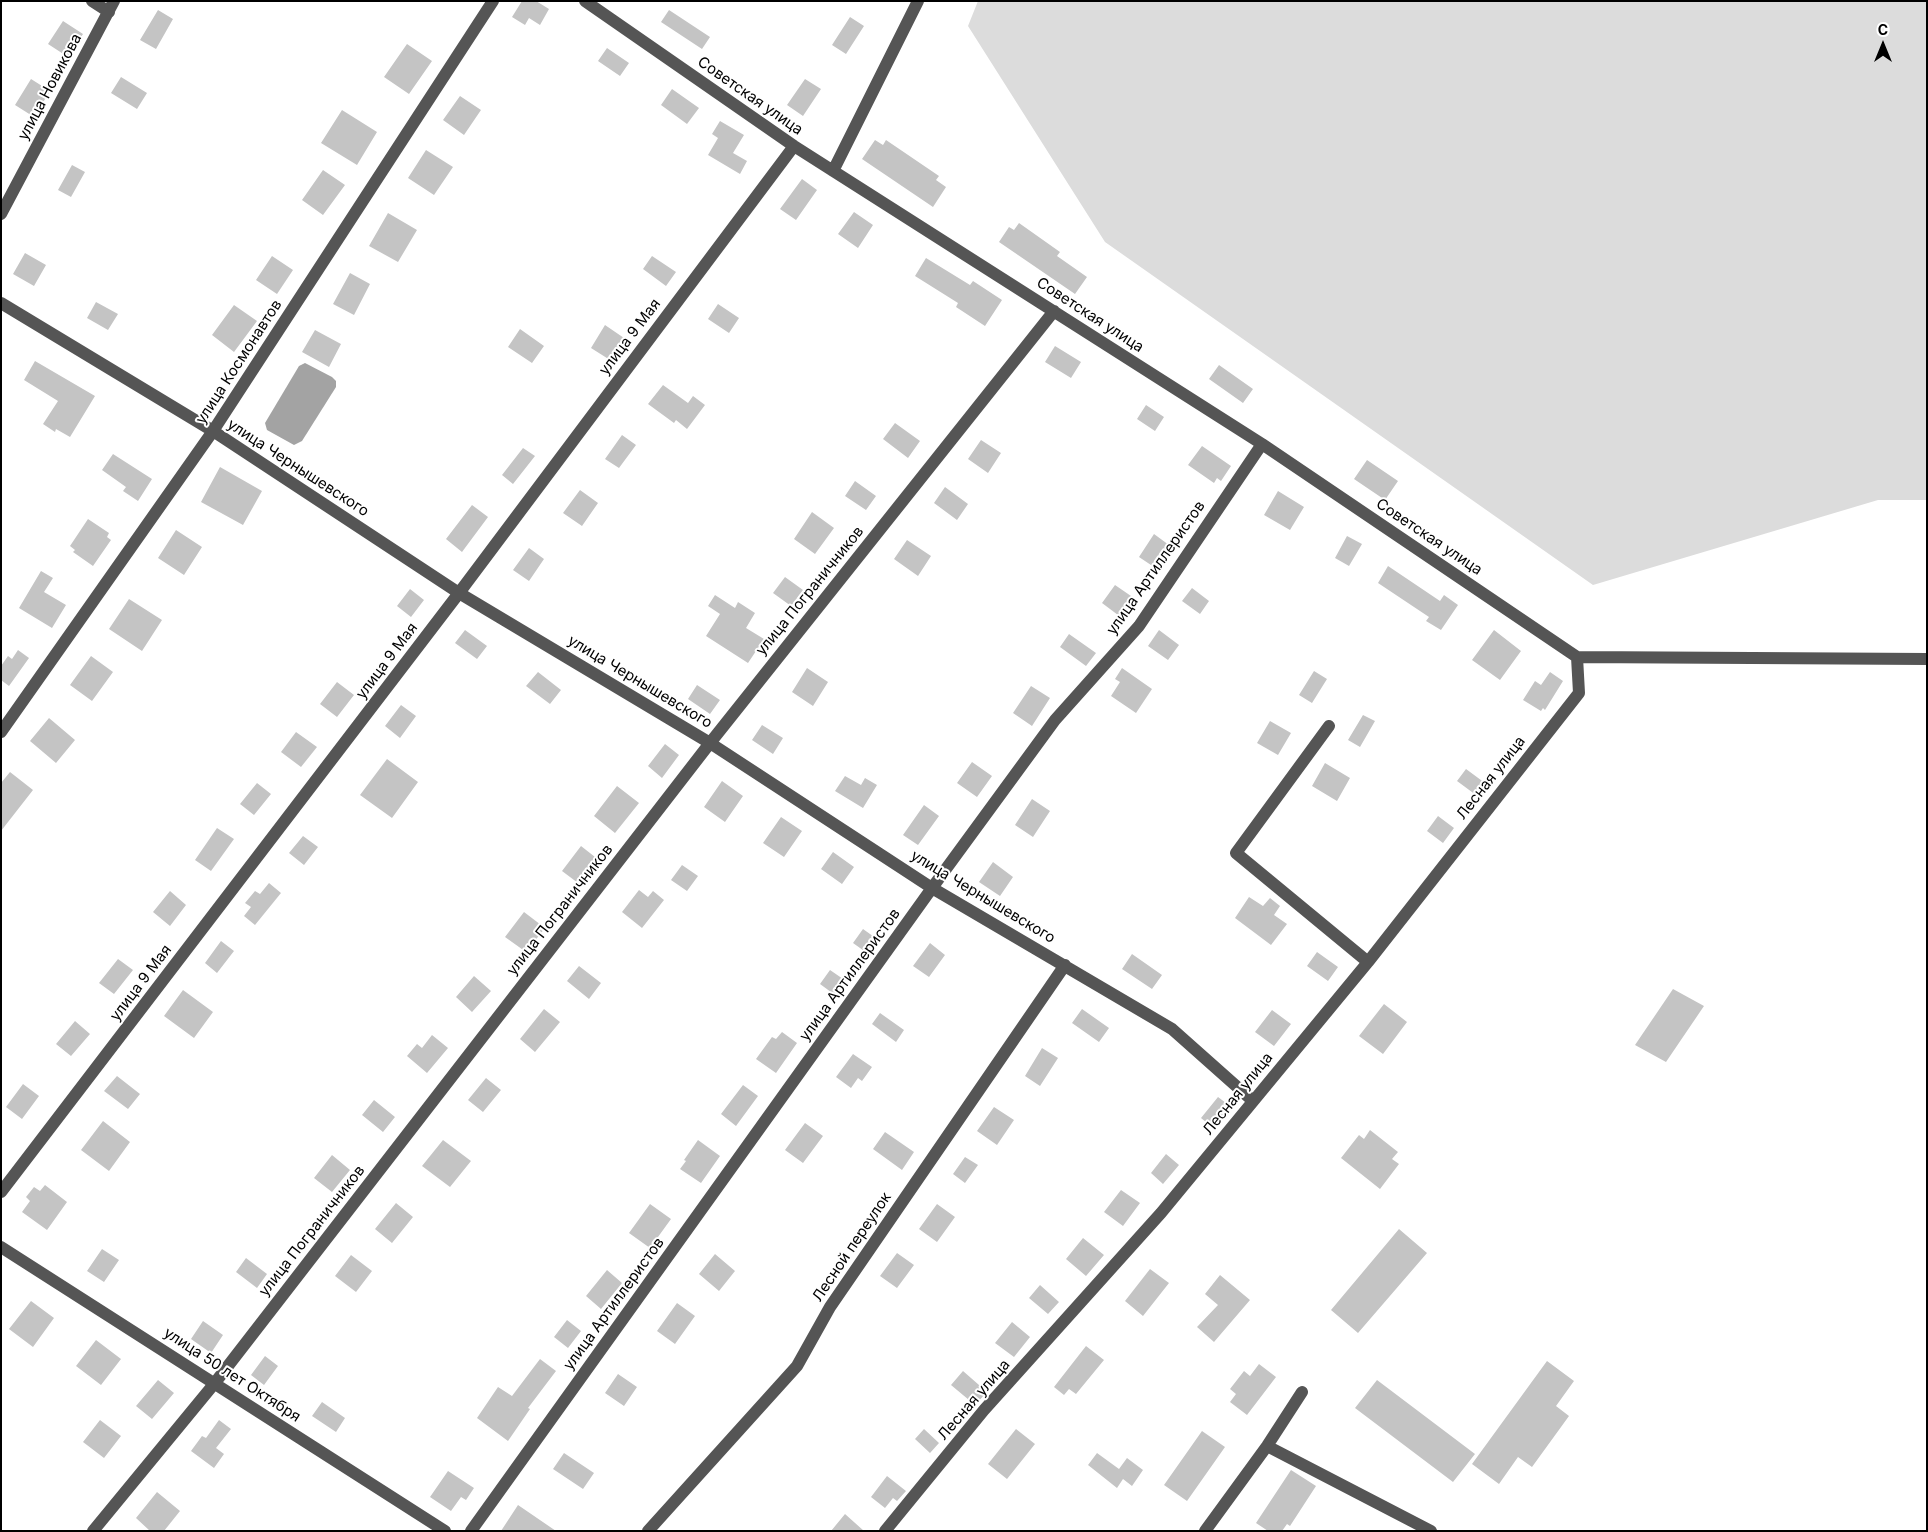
<!DOCTYPE html>
<meta charset="utf-8">
<style>
body{margin:0}
#map{position:relative;width:1928px;height:1532px;overflow:hidden;background:#fff;font-family:Inter,sans-serif}
canvas{display:block}
.frame{position:absolute;inset:0;border:2px solid #000;pointer-events:none}
.north{position:absolute;left:1858px;top:20px;width:50px;height:50px;-webkit-text-stroke:4px #fff;paint-order:stroke;rotate:0deg;font-size:14px;font-weight:700;line-height:20px;text-align:center;color:#000}
.north::after{content:'';display:block;margin:auto;width:18px;height:22px;background:#000;clip-path:polygon(50% 0,100% 100%,50% 72%,0 100%)}
</style>
<div id="map">
<canvas width="1928" height="1532"></canvas>
<div class="frame"></div>
<div class="north">С</div>
</div>
<script>
const g = document.querySelector('canvas').getContext('2d');
g.lineJoin = 'round';
function paint(path, color) {
  g.fillStyle = color;
  g.fill(path, 'evenodd');
}
function toPath(rows) {
  const path = new Path2D();
  for (const r of rows) {
    path.moveTo(r[0], r[1]);
    for (let i = 2; i < r.length; i += 2) path.lineTo(r[i], r[i + 1]);
  }
  return path;
}
function trace(path, color, width, dash) {
  g.strokeStyle = color;
  g.lineWidth = width;
  g.lineCap = dash ? 'butt' : 'round';
  g.setLineDash(dash || []);
  g.stroke(path);
}
function label(font, color, halo, rows, align = 'center') {
  g.font = font + ' Inter,sans-serif';
  g.lineWidth = 4;
  g.setLineDash([]);
  g.textBaseline = 'middle';
  g.strokeStyle = halo;
  g.fillStyle = color;
  for (const [text, x, y, turn = 0] of rows) {
    g.save();
    g.translate(x, y);
    g.rotate((+turn || 0) * Math.PI / 180);
    g.textAlign = isNaN(turn) ? turn : align;
    if (halo) g.strokeText(text, 0, 0);
    g.fillText(text, 0, 0);
    g.restore();
  }
}
const green = toPath([
 [978,1,1927,1,1927,500,1878,500,1593,585,1105,242,968,26]
]);
const water = toPath([
 [305,363,332,377,336,381,336,387,302,441,294,445,267,430,265,423,299,366]
]);
const building = toPath([
 [522,1,536,1,549,9,540,25,529,18,525,25,512,17],
 [158,10,173,19,156,49,140,40],
 [669,10,710,37,702,49,661,22],
 [850,17,864,26,846,54,832,45],
 [63,21,83,34,68,57,48,44],
 [407,44,432,61,409,94,384,77],
 [607,48,629,63,620,76,598,61],
 [121,77,147,93,137,109,111,93],
 [31,79,50,91,34,117,15,105],
 [805,79,821,89,803,116,787,105],
 [672,89,699,108,687,124,661,105],
 [460,96,481,110,464,135,443,120],
 [342,110,377,132,357,165,321,143],
 [720,121,744,135,733,153,747,161,740,174,708,155,718,138,712,134],
 [875,140,883,145,886,140,939,176,936,180,946,187,933,207,862,159],
 [426,150,453,167,434,195,408,178],
 [72,165,85,172,71,197,58,190],
 [323,170,345,185,323,215,302,200],
 [802,179,817,190,796,220,780,209],
 [854,212,873,225,858,248,838,234],
 [388,213,417,230,398,262,369,246],
 [1019,223,1060,252,1057,256,1087,277,1075,294,999,242,1009,227,1014,230],
 [25,253,46,265,34,286,13,274],
 [272,256,293,270,277,294,256,280],
 [652,256,676,272,666,286,643,269],
 [926,258,970,285,973,281,1002,300,985,326,956,307,958,303,915,276],
 [350,273,370,284,354,315,333,304],
 [96,302,118,314,108,330,87,318],
 [718,304,739,318,729,333,708,319],
 [234,305,257,321,234,352,212,335],
 [605,325,624,338,610,360,591,348],
 [520,329,544,346,532,363,508,347],
 [315,330,341,344,329,367,302,352],
 [1055,346,1081,362,1071,378,1045,362],
 [35,361,95,396,70,437,56,429,55,432,43,424,58,401,24,380],
 [1219,365,1253,389,1243,403,1209,379],
 [663,385,688,403,693,396,705,405,687,429,676,420,674,423,648,404],
 [1146,405,1164,417,1155,431,1137,419],
 [895,423,920,441,908,458,883,439],
 [622,435,636,445,619,468,605,459],
 [981,440,1001,453,988,473,968,459],
 [1202,446,1231,466,1221,481,1217,478,1214,483,1188,465],
 [523,448,535,456,513,484,502,475],
 [113,454,152,479,138,501,123,491,126,487,102,470],
 [1367,460,1398,481,1385,500,1354,479],
 [220,467,262,491,243,525,201,502],
 [855,481,876,496,866,510,845,496],
 [945,487,968,504,957,520,934,503],
 [580,490,598,503,582,526,563,513],
 [1278,491,1304,507,1290,530,1264,515],
 [472,505,488,517,462,552,446,539],
 [812,512,834,528,815,554,794,539],
 [88,519,109,533,107,537,111,540,93,566,73,552,75,550,70,546],
 [176,530,202,547,184,575,158,558],
 [1154,534,1169,545,1154,567,1139,557],
 [1347,536,1362,544,1349,566,1335,558],
 [907,540,931,556,918,576,894,559],
 [529,548,544,559,529,581,513,570],
 [1388,566,1440,601,1444,595,1458,605,1441,630,1426,621,1429,617,1378,583],
 [41,571,53,578,44,592,66,605,52,628,19,608],
 [785,577,803,590,791,606,773,593],
 [1115,585,1131,596,1118,615,1102,603],
 [1192,588,1209,601,1200,614,1182,601],
 [410,589,424,600,411,617,397,606],
 [715,595,735,608,738,602,755,613,746,628,764,639,748,663,706,636,720,614,708,606],
 [129,599,162,620,142,651,109,629],
 [465,630,487,646,477,659,455,643],
 [1159,630,1179,645,1168,660,1148,646],
 [1494,630,1521,651,1500,680,1472,660],
 [1069,634,1096,653,1086,666,1060,647],
 [18,650,29,658,9,686,1,680,1,666,8,656,12,659],
 [91,656,113,672,92,701,70,685],
 [807,668,828,682,813,706,792,692],
 [1122,668,1152,689,1136,713,1111,696,1120,682,1115,679],
 [1314,671,1327,679,1312,703,1299,695],
 [538,672,561,690,550,704,526,686],
 [1550,672,1563,681,1545,710,1543,708,1541,711,1523,700,1535,681,1541,685],
 [337,682,354,695,337,717,320,704],
 [697,685,720,700,710,714,688,699],
 [1031,686,1050,698,1032,726,1013,713],
 [401,705,416,716,400,738,385,726],
 [1363,715,1375,721,1360,747,1348,740],
 [49,718,75,740,56,763,30,741],
 [1270,721,1291,733,1278,755,1257,743],
 [762,725,783,738,773,754,752,740],
 [296,732,317,747,301,767,281,752],
 [665,744,679,755,662,778,648,766],
 [387,759,418,782,392,818,360,795],
 [972,762,992,776,977,797,957,783],
 [1325,763,1350,778,1337,801,1312,786],
 [1466,769,1489,786,1480,798,1457,781],
 [10,772,33,790,1,831,1,783],
 [845,776,861,785,865,778,877,785,863,808,835,791],
 [722,781,743,796,725,822,704,807],
 [257,783,271,794,254,815,240,804],
 [617,786,639,803,615,833,594,816],
 [1032,799,1050,811,1033,837,1015,825],
 [924,805,939,816,918,845,903,835],
 [1438,816,1454,828,1443,843,1427,831],
 [781,817,802,831,784,857,763,843],
 [217,828,234,839,211,871,195,860],
 [303,836,318,847,304,865,289,853],
 [581,846,595,857,594,859,600,864,582,886,562,871],
 [833,852,854,867,842,884,821,869],
 [993,862,1013,877,1000,896,979,882],
 [682,865,698,876,687,891,671,880],
 [269,883,281,893,255,925,244,916,251,907,245,903,255,891,260,894],
 [639,890,648,897,653,891,664,900,642,928,622,912],
 [170,891,186,905,170,926,153,912],
 [1249,897,1263,906,1270,898,1280,906,1274,915,1287,924,1271,945,1235,918],
 [524,912,545,928,526,952,505,937],
 [863,929,877,939,867,953,853,943],
 [221,941,234,951,217,973,205,963],
 [930,943,945,955,929,977,913,966],
 [1317,952,1338,967,1328,981,1307,966],
 [1132,954,1162,975,1152,989,1122,969],
 [118,959,133,970,114,994,99,983],
 [579,966,601,983,589,999,567,981],
 [830,970,846,981,835,995,820,984],
 [474,976,491,991,472,1012,456,997],
 [1673,989,1704,1006,1666,1062,1635,1045],
 [183,990,213,1012,194,1038,164,1016],
 [1384,1004,1407,1022,1383,1054,1359,1036],
 [544,1009,560,1022,535,1052,520,1039],
 [1082,1009,1109,1028,1099,1042,1072,1023],
 [1272,1010,1291,1024,1274,1046,1255,1032],
 [880,1013,904,1030,896,1042,872,1024],
 [75,1021,90,1034,71,1056,56,1044],
 [782,1032,797,1043,776,1073,756,1059,772,1037,776,1039],
 [432,1035,448,1048,427,1073,407,1056,417,1044,422,1048],
 [1042,1048,1058,1058,1040,1086,1025,1076],
 [853,1054,872,1067,862,1081,858,1078,851,1088,836,1077],
 [117,1076,140,1094,128,1109,104,1091],
 [486,1078,501,1090,483,1112,468,1100],
 [23,1084,39,1096,22,1119,6,1107],
 [743,1085,758,1096,736,1126,721,1114],
 [1218,1097,1230,1106,1212,1127,1201,1118],
 [374,1100,395,1117,383,1132,362,1115],
 [994,1107,1014,1120,997,1145,977,1131],
 [103,1121,130,1142,109,1171,81,1150],
 [805,1123,823,1136,803,1163,785,1150],
 [1370,1130,1398,1152,1392,1159,1399,1164,1380,1189,1341,1158,1359,1135,1364,1139],
 [885,1132,914,1152,902,1170,873,1149],
 [443,1140,471,1161,450,1187,422,1166],
 [698,1140,720,1156,701,1183,680,1169,686,1161,684,1160],
 [1166,1154,1179,1165,1163,1184,1151,1173],
 [332,1155,350,1170,332,1192,314,1178],
 [965,1157,978,1165,965,1183,953,1174],
 [45,1185,67,1202,47,1230,22,1212,30,1201,26,1197,34,1187,40,1191],
 [1121,1190,1140,1203,1123,1226,1104,1212],
 [396,1203,413,1217,392,1243,375,1229],
 [650,1204,671,1219,650,1248,629,1233],
 [937,1204,955,1217,937,1242,919,1229],
 [1399,1229,1427,1253,1358,1333,1331,1310],
 [1083,1238,1104,1255,1086,1276,1066,1259],
 [102,1249,119,1260,104,1282,87,1271],
 [897,1253,914,1265,897,1288,880,1276],
 [715,1254,735,1271,719,1291,699,1274],
 [351,1255,372,1271,356,1292,335,1276],
 [246,1258,267,1274,257,1288,236,1272],
 [1150,1269,1169,1283,1143,1316,1125,1301],
 [607,1270,622,1283,601,1309,586,1296],
 [1220,1275,1250,1300,1214,1342,1197,1327,1218,1305,1205,1294],
 [1040,1285,1059,1302,1048,1314,1029,1298],
 [31,1301,54,1318,33,1347,9,1329],
 [677,1303,695,1316,675,1344,657,1331],
 [567,1320,581,1331,568,1348,554,1337],
 [203,1321,223,1335,211,1353,191,1339],
 [1012,1322,1030,1337,1014,1357,995,1343],
 [96,1340,121,1359,101,1385,76,1366],
 [1086,1346,1104,1360,1076,1394,1069,1389,1064,1395,1054,1387],
 [265,1356,278,1366,264,1385,251,1375],
 [540,1359,556,1371,528,1408,530,1409,508,1441,477,1418,498,1387,512,1396],
 [1547,1361,1574,1381,1556,1406,1569,1416,1532,1467,1518,1457,1499,1484,1472,1464],
 [1259,1364,1276,1377,1247,1415,1230,1402,1236,1394,1230,1389,1244,1371,1250,1376],
 [963,1371,987,1392,975,1405,951,1385],
 [618,1374,637,1387,624,1406,605,1393],
 [158,1380,174,1393,152,1419,136,1406],
 [1377,1380,1475,1454,1453,1482,1355,1408],
 [322,1402,345,1418,336,1432,312,1416],
 [100,1420,121,1436,104,1458,83,1442],
 [219,1420,231,1429,216,1448,224,1454,214,1468,191,1451,202,1436,206,1438],
 [924,1429,939,1443,930,1453,915,1439],
 [1016,1429,1035,1444,1007,1479,988,1464],
 [1202,1431,1225,1447,1187,1501,1164,1485],
 [564,1453,594,1473,583,1489,553,1469],
 [1097,1453,1119,1469,1127,1458,1143,1470,1132,1486,1123,1479,1117,1488,1088,1465],
 [1291,1470,1316,1486,1290,1526,1287,1524,1282,1531,1268,1531,1256,1523],
 [448,1471,474,1488,466,1500,461,1497,451,1511,430,1497],
 [887,1476,906,1491,897,1501,893,1498,885,1508,871,1497],
 [157,1492,180,1511,164,1531,150,1531,136,1518],
 [518,1505,556,1531,501,1531],
 [845,1514,864,1531,831,1531]
]);
const minor = toPath([
 [92,1,109,12],
 [585,1,794,146,1262,444,1577,657],
 [833,171,918,1],
 [1,214,114,1],
 [1,303,213,431,459,593,710,743,932,888,1172,1029,1253,1101],
 [1577,657,1927,659],
 [1329,726,1236,853,1368,962],
 [1,732,213,431,493,1],
 [1,1192,459,593,794,146],
 [1,1247,445,1531],
 [1267,1446,1431,1531],
 [93,1531,214,1384,710,743,1054,311],
 [471,1531,932,888,1055,720,1139,626,1262,444],
 [648,1531,797,1366,830,1307,1065,965],
 [885,1531,984,1410,1161,1213,1368,962,1579,693,1577,657],
 [1205,1531,1267,1446,1302,1392]
]);
const streetNames = [
 ["улица Новикова",50,87,-62],
 ["Советская улица",750,96,35],
 ["Советская улица",1090,315,33],
 ["улица 9 Мая",630,337,-53],
 ["улица Космонавтов",239,362,-57],
 ["улица Чернышевского",298,468,33],
 ["Советская улица",1429,537,34],
 ["улица Артиллеристов",1156,568,-55],
 ["улица Пограничников",810,591,-51],
 ["улица 9 Мая",387,661,-53],
 ["улица Чернышевского",640,682,31],
 ["Лесная улица",1491,778,-52],
 ["улица Чернышевского",983,897,31],
 ["улица Пограничников",560,910,-52],
 ["улица Артиллеристов",850,975,-54],
 ["улица 9 Мая",141,983,-53],
 ["Лесная улица",1238,1094,-51],
 ["улица Пограничников",312,1231,-52],
 ["Лесной переулок",852,1247,-56],
 ["улица Артиллеристов",614,1304,-54],
 ["улица 50 лет Октября",232,1375,33],
 ["Лесная улица",974,1400,-49]
];
paint(green, '#dcdcdc');
paint(water, '#a3a3a3');
paint(building, '#c4c4c4');
trace(minor, '#555', 12);
label('15px', '#000', '#fff', streetNames);
</script>
